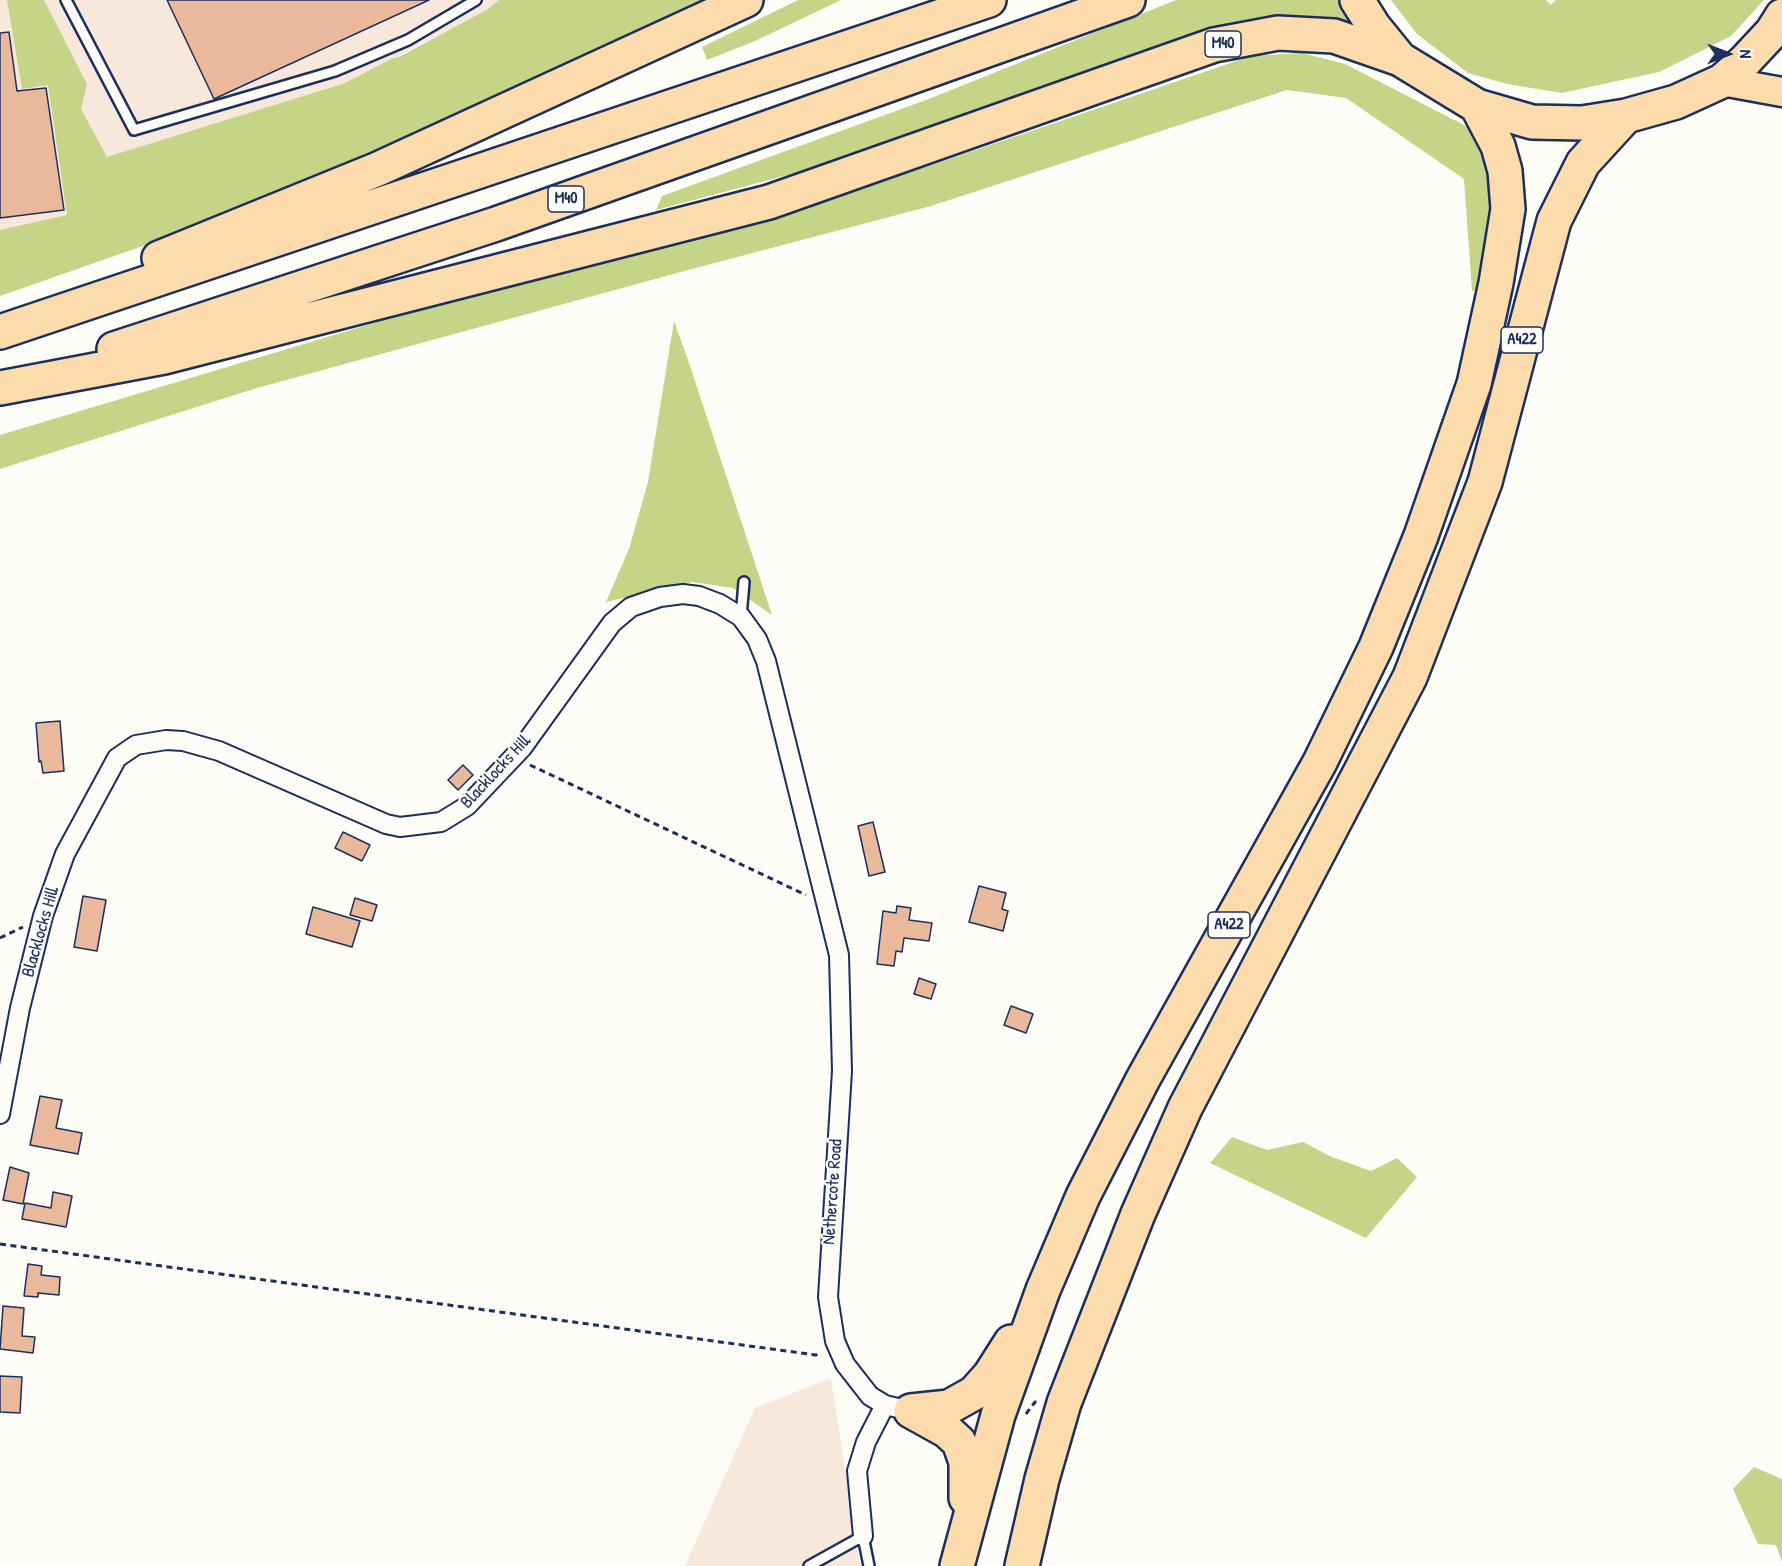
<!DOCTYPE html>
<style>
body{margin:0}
#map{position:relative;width:1782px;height:1566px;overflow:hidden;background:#fdfcf7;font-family:"Patrick Hand",sans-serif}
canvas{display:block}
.north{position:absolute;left:1698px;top:24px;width:60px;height:60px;-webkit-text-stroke:4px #fdfcf7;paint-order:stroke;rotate:90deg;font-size:16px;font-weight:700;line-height:24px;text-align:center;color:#1b2f5e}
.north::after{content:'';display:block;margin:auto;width:21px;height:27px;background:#1b2f5e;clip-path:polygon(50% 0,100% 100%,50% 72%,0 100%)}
</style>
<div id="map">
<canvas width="1782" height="1566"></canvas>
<div class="north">N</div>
</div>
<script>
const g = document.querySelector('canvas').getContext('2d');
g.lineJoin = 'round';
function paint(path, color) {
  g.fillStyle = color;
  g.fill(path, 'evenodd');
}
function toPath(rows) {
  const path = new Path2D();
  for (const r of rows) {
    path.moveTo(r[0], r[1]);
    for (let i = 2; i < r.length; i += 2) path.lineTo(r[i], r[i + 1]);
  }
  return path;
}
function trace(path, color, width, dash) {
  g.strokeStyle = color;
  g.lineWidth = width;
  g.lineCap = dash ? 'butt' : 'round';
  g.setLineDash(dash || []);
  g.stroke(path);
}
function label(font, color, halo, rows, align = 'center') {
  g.font = font + ' "Patrick Hand",sans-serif';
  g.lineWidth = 4.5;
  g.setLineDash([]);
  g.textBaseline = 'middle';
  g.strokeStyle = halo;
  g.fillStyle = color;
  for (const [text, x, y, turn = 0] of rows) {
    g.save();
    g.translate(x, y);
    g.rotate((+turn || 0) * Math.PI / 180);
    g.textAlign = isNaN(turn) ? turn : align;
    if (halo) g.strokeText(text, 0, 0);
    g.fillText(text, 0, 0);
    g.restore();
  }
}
const built = toPath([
 [0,0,508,0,345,83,163,140,106,209,0,255],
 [831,1378,860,1566,685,1566,755,1408]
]);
const green = toPath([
 [7,0,44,0,87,84,81,109,107,157,345,83,391,59,401,56,488,9,499,0,714,0,263,204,0,296,0,230,67,215,48,85,22,89],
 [798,0,841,0,755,41,707,60,702,47],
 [1176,0,1343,0,1368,36,1306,21,886,149,656,210,662,196,926,100],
 [1391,0,1546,0,1551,5,1556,0,1764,0,1731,36,1659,72,1562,93,1507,84,1468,73,1417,34],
 [1302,53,1345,64,1466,126,1488,161,1494,213,1482,290,1472,291,1464,179,1346,98,1287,90,931,206,688,270,257,388,0,469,0,435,568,265,760,217,926,167,1251,56],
 [674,321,688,360,772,615,733,588,692,582,606,602,629,549,648,482],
 [1232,1137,1267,1150,1303,1142,1332,1157,1371,1171,1397,1158,1417,1177,1366,1238,1210,1163],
 [1754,1467,1782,1479,1782,1562,1776,1545,1758,1544,1733,1489]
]);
const building = toPath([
 [167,0,429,0,214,99,167,0],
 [9,32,17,91,46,88,64,210,0,218,0,33,9,32],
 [60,721,64,771,43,773,41,761,39,762,36,723,60,721],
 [463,765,473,775,458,790,448,780,463,765],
 [873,822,885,872,869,876,858,826,873,822],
 [343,832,370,845,362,861,335,848,343,832],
 [979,886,1006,893,1002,909,1008,911,1003,931,969,922,979,886],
 [83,896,106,900,97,951,74,947,83,896],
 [355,898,377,905,372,921,350,915,355,898],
 [897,906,911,908,909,920,932,923,929,941,904,938,902,952,896,951,894,966,877,964,883,911,896,913,897,906],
 [313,907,360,921,352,947,306,934,313,907],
 [919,978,936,984,931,999,914,994,919,978],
 [1011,1006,1033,1014,1026,1033,1004,1025,1011,1006],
 [40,1096,62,1100,56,1128,82,1133,78,1154,30,1145,40,1096],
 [10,1167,29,1173,23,1204,3,1200,10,1167],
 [53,1192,72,1196,66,1227,22,1219,25,1203,51,1208,53,1192],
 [28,1264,42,1266,41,1275,60,1277,59,1295,38,1293,38,1297,24,1296,28,1264],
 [3,1306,24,1308,22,1336,35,1337,33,1353,0,1349,3,1306],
 [0,1376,22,1377,20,1413,0,1412,0,1376]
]);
const path = toPath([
 [530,765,806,895],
 [0,938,23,927],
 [0,1244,816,1355,821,1352],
 [1026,1414,1035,1402,1037,1402]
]);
const lane = toPath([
 [66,0,134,130,335,71,408,40,476,0],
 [741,617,744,582],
 [809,1566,863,1536,869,1566]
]);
const street = toPath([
 [0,1114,20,1008,43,916,65,854,117,758,136,745,166,740,183,741,219,751,386,824,400,827,441,822,467,806,522,748,612,623,631,607,660,597,683,594,699,596,720,604,741,617,757,639,766,661,839,955,842,1071,828,1297,835,1341,845,1364,870,1396,885,1405,911,1411],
 [863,1536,857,1471,866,1442,885,1405]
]);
const primary = toPath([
 [1722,81,1782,92]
]);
const highway = toPath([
 [1357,0,1374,27,1400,59,1477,106,1532,122,1582,123,1626,116,1676,102,1722,81,1745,61,1772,32,1782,16],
 [159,258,378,169,746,0],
 [0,332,989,0],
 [114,349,496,224,1128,0],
 [0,388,164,357,769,202,1214,45,1278,33,1334,36,1400,59],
 [911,1411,949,1407,974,1393,990,1375,1011,1342],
 [911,1411,947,1431,959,1442,966,1462,966,1498],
 [957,1566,998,1415,1043,1290,1083,1196,1143,1079,1320,762,1376,647,1421,536,1474,384,1496,283,1508,209,1505,171,1498,146,1477,106],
 [1022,1566,1042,1479,1064,1403,1138,1214,1185,1108,1410,677,1485,482,1554,221,1583,163,1626,116]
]);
const shields = [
 [1223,44,36],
 [566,199,36],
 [1522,340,42],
 [1229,925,42]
];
const shieldNames = [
 ["M40",1223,44],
 ["M40",566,199],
 ["A422",1522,340],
 ["A422",1229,925]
];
const streetNames = [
 ["Blacklocks Hill",496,772,-47],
 ["Blacklocks Hill",41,932,-74],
 ["Nethercote Road",833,1192,-86]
];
paint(built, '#f7e8db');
paint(green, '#c6d487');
paint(building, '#eab99b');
trace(building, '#1b2f5e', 1.5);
trace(lane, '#1b2f5e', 14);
trace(street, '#1b2f5e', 22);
trace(primary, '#1b2f5e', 33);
trace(highway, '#1b2f5e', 38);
trace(path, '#1b2f5e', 3, [6, 4.5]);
trace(lane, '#fdfcf7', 9);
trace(street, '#fdfcf7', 18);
trace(primary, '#fcdcac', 28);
trace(highway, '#fcdcac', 33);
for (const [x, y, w] of shields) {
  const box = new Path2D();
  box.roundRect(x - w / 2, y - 13, w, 26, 4.5);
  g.fillStyle = '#fdfcf7';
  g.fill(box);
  trace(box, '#1b2f5e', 1.5);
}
label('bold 16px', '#1b2f5e', null, shieldNames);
label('18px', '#1b2f5e', '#fdfcf7', streetNames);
</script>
